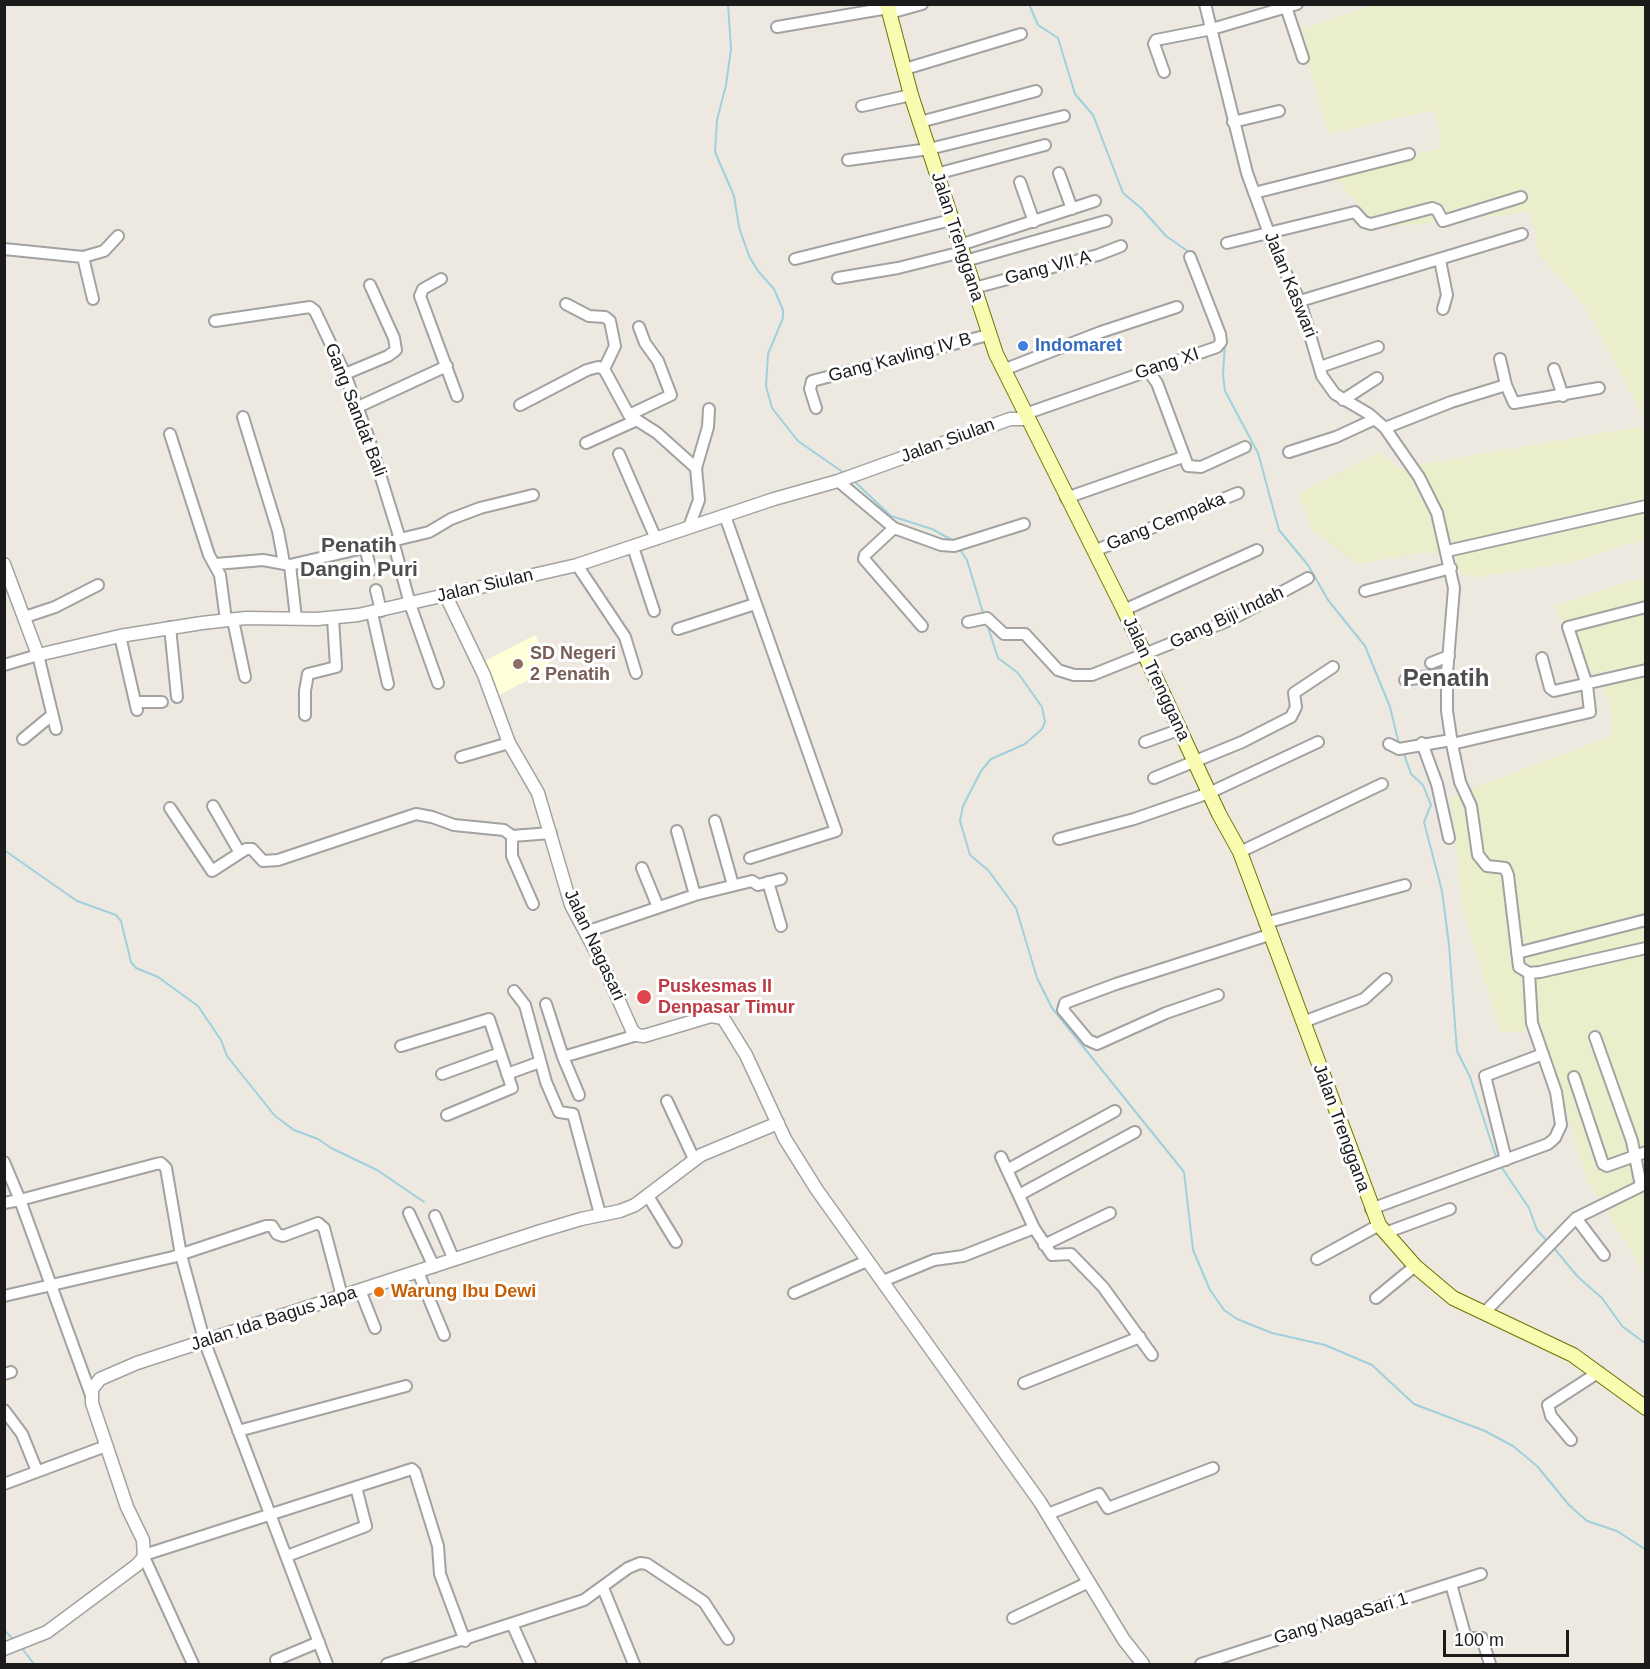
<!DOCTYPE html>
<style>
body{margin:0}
#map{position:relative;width:1650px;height:1669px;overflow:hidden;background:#eee9e0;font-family:Helvetica,sans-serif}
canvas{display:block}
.frame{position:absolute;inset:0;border:6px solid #1b1b1b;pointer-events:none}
.scale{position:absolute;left:1443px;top:1630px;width:126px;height:27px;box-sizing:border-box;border:3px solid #1b1b1b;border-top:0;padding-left:8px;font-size:18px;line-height:21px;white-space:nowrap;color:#1b1b1b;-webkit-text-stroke:4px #fff;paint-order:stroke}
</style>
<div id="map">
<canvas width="1650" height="1669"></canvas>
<div class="frame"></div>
<div class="scale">100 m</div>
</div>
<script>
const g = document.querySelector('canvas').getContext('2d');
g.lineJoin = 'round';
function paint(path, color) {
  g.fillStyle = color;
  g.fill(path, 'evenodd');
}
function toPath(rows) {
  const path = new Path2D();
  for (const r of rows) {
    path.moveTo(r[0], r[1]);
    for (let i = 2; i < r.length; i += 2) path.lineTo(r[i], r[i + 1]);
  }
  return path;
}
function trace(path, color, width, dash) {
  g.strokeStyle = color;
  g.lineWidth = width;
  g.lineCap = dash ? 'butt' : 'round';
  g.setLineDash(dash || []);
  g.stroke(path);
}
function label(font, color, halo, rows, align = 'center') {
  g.font = font + ' Helvetica,sans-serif';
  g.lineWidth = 6;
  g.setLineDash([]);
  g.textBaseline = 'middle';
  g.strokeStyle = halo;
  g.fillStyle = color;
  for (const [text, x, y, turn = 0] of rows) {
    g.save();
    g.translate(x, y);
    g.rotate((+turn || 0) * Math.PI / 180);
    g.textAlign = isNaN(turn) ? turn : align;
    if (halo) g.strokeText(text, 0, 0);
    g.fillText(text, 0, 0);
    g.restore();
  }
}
const education = toPath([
 [535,635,551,668,499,695,485,661]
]);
const farmland = toPath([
 [1372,5,1645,5,1645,419,1584,305,1539,254,1531,212,1380,228,1333,176,1440,148,1439,129,1433,110,1329,134,1298,30],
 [1645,426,1645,539,1570,562,1470,578,1432,551,1356,564,1311,529,1298,494,1380,452,1399,468],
 [1645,577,1645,1274,1588,1182,1541,1030,1501,1032,1463,913,1451,796,1612,736,1609,700,1553,606]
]);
const stream = toPath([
 [728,4,731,49,726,85,717,120,715,152,734,196,739,227,749,256,758,271,774,289,783,310,783,318,768,354,766,386,772,408,798,441,844,473],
 [1029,4,1038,25,1058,38,1075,94,1093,115,1123,193,1141,208,1166,236,1189,252],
 [1225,343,1223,375,1225,391,1258,453,1279,530,1308,565,1328,600,1365,646,1390,707,1399,744],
 [853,480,891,516,932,529,954,541],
 [959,548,967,560,984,616],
 [987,624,998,658,1018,673,1042,707,1045,722,1042,729,1025,744,991,759,981,771,963,806,960,821,970,855,988,870,1016,908,1037,978,1052,1008,1184,1172,1193,1250,1210,1290,1224,1310,1237,1319,1272,1333,1325,1345,1372,1365,1414,1404,1485,1431,1513,1446,1537,1466,1569,1505,1587,1521,1617,1531,1646,1550],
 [1403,751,1411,774,1423,785,1431,805,1424,822,1442,891,1449,945,1457,1051,1470,1077,1497,1160],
 [4,850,77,901,116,915,121,921,131,962,136,968,158,977,198,1006,221,1040,227,1056,275,1116,294,1130,318,1139,331,1148,377,1170,424,1202],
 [1500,1165,1529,1208,1537,1230,1547,1241],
 [1553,1247,1578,1277,1602,1298,1622,1326,1646,1344],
 [4,1630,15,1641],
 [21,1647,34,1664]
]);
const minor = toPath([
 [1205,4,1247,173,1278,258,1300,301,1322,376,1335,394,1369,414,1385,428,1419,477,1437,513,1454,588,1447,673,1447,711,1452,744,1460,782,1471,806,1478,855,1487,866,1505,868,1508,875,1519,967,1529,973,1540,972,1646,948],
 [1286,7,1303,58],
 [890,13,922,4],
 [777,27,888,8],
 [905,69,1021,34],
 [1164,72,1154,44,1156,40,1212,29,1297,4],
 [862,106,911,95],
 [920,122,1036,91],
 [1233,122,1279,111],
 [848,160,929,149,1064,116],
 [1059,173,1072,209],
 [936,174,1045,145],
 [1020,182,1034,222],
 [1254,193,1409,154],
 [1227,243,1355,212,1364,222,1371,224,1432,208,1437,210,1443,221,1521,197],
 [960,245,1095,201],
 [4,249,83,257,93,299],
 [83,257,104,251,118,236],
 [795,259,951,220],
 [1440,260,1447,295,1443,309],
 [965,261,1106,221],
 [838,278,898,268,962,252],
 [441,279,423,289,420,296,457,396],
 [974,288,1098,255,1121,246],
 [1300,301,1522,234],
 [566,304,589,316,605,317,610,321,615,346,604,369,629,415],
 [215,321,310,307,315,311,345,374,369,439,400,539,393,541,410,604,438,683],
 [639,327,645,343,658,361,671,395,629,415,657,433,696,468,699,500,689,527],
 [1500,359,1506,385],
 [1320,367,1378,347],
 [1554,369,1563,396],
 [1003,370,1101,332,1177,307],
 [1149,372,1157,383,1188,466,1201,467,1245,447],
 [345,374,388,356,396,350,394,338,370,285],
 [1343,400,1377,378],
 [520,405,587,370,598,367,604,369],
 [358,407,447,366],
 [816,408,810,389,812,381,988,335],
 [1025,414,1217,347,1221,342,1220,334,1190,257],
 [243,417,278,531,284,563],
 [1385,428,1451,402,1506,385,1514,403,1599,388],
 [170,434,209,555,220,575,226,620],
 [586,443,637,420],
 [1289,452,1336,437,1375,419],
 [619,454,656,539],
 [696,468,708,427,709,409],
 [838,481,894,528,865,555,864,559,922,626],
 [1066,498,1183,457],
 [725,516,836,831,750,858],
 [894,528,941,545,954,546,1024,524],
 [400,539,429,532,451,519,480,508,533,495],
 [633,547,654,611],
 [365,548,371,570],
 [1094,551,1238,493],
 [1447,551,1646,506],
 [216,564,263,560,290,565,393,541],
 [290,565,296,618],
 [577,565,625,637,636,673],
 [376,590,381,611],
 [1365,591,1451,568],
 [1124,610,1257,550],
 [372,613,388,684],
 [25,617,55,607,98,585],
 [233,620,245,677],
 [968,622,987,618,1004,634,1025,634,1058,670,1074,675,1092,675,1232,619,1308,578],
 [170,627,177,697],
 [678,629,755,604],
 [120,636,137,710],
 [1542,658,1550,688,1554,691,1646,670],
 [1431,663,1449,656],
 [4,665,38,655,56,729],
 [1405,680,1447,673],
 [136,702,162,702],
 [305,715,305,691,308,674,336,667,333,618],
 [23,739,52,715],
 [1145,742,1181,729],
 [1422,743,1437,784,1449,838],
 [1389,744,1399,749,1451,740],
 [1452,744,1590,712,1587,685,1568,627,1646,607],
 [461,757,509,743],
 [1154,778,1242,742,1291,717,1296,707,1294,693,1333,667],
 [213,806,240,853],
 [170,808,212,871,246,849,252,849,263,861,278,860,416,814,432,817,454,825,504,830,512,836],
 [715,821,733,885],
 [677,831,695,895],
 [1059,839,1134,819,1209,793,1318,742],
 [1240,852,1382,784],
 [642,868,658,907],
 [768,882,781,926],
 [533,904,512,856,512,836,551,833],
 [1265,923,1405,885],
 [586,932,695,895,752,881,758,885,781,879],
 [1517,953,1646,920],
 [514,991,525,1005,546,1082,559,1112,573,1114,600,1214],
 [1218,995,1166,1013,1097,1044,1088,1040,1063,1010,1065,1003,1116,984,1269,935],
 [546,1004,563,1057],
 [1303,1022,1364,999,1386,979],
 [401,1046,489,1019,512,1088,447,1115],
 [442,1074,500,1053],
 [507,1074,540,1062],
 [1574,1077,1603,1164,1607,1166,1646,1152],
 [579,1095,563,1057,637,1035],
 [667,1101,694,1159],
 [1001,1157,1034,1228],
 [1506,1160,1485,1076,1543,1054],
 [4,1162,20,1200,156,1164,161,1163,166,1168,181,1255,205,1343,327,1664],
 [1007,1170,1115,1111],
 [1019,1195,1135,1132],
 [648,1196,676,1242],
 [4,1203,20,1200,91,1395],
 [1371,1209,1548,1144,1555,1138,1561,1125,1556,1092,1532,1023,1529,973],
 [409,1213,434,1267],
 [435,1216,454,1260],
 [1576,1218,1604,1255],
 [1385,1233,1450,1209],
 [1044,1245,1110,1213],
 [1317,1259,1379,1225],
 [418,1272,444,1335],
 [883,1281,934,1260,963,1256,1034,1228,1052,1255,1071,1254,1103,1287,1152,1355],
 [360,1290,375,1328],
 [794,1293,867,1261],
 [4,1296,173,1257,266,1226,272,1226,277,1234,283,1236,318,1223,324,1228,342,1296],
 [1376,1298,1415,1266],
 [1484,1313,1576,1218,1641,1186,1632,1141,1595,1037],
 [4,1374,11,1372],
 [1024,1383,1140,1337],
 [4,1410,22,1434,37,1471],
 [238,1431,406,1386],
 [1571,1440,1551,1416,1548,1405,1599,1372],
 [4,1484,106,1446],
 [1048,1514,1099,1494,1108,1508,1213,1468],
 [144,1555,412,1469,415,1472,438,1546,440,1574,465,1641],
 [287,1556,366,1526,356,1487],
 [144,1557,193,1664],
 [1451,1584,1466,1638,1482,1638,1490,1664],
 [603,1588,634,1664],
 [1013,1618,1089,1582],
 [513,1626,530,1664],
 [276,1660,319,1642],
 [387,1664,584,1600,628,1568,640,1563,647,1564,704,1602,728,1639],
 [1201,1664,1481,1574]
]);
const tertiary = toPath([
 [4,564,38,655,120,636,202,623,246,618,317,619,358,615,577,565,774,499,838,481,1010,419,1027,419],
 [446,596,484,675,509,743,538,793,571,905,603,965,632,1030,637,1035,644,1036,711,1016,723,1018,746,1055,785,1139,817,1190,1040,1502,1124,1640,1143,1664],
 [4,1649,47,1632,137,1565,144,1557,143,1540,127,1507,92,1403,92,1389,100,1379,137,1363,541,1231,581,1219,620,1211,635,1205,701,1155,778,1123]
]);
const secondary = toPath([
 [887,4,911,95,996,354,1124,610,1219,814,1240,852,1379,1225,1415,1266,1453,1298,1573,1355,1646,1408]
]);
const markers = [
 [1023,346,6,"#3f7fe0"],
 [518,664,6,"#8d6e63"],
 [644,997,8,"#e0444e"],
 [379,1292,6,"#e8710a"]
];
const streetNames = [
 ["Jalan Trenggana",957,237,72],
 ["Gang VII A",1048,268,-15],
 ["Jalan Kaswari",1290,285,68],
 ["Gang Kavling IV B",900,358,-15],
 ["Gang XI",1167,364,-18],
 ["Gang Sandat Bali",355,410,69],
 ["Jalan Siulan",948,441,-20],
 ["Gang Cempaka",1166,522,-22],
 ["Jalan Siulan",485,586,-13],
 ["Gang Biji Indah",1227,618,-25],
 ["Jalan Trenggana",1156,679,65],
 ["Jalan Nagasari",594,945,65],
 ["Jalan Trenggana",1341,1128,70],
 ["Jalan Ida Bagus Japa",274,1319,-18],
 ["Gang NagaSari 1",1341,1619,-17]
];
const shopNames = [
 ["Indomaret",1035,346]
];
const educationNames = [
 ["SD Negeri",530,654],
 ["2 Penatih",530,675]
];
const healthNames = [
 ["Puskesmas II",658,987],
 ["Denpasar Timur",658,1008]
];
const foodNames = [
 ["Warung Ibu Dewi",391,1292]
];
const quarterNames = [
 ["Penatih",359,546],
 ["Dangin Puri",359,570]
];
const districtNames = [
 ["Penatih",1446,679]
];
paint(education, '#ffffd8');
paint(farmland, '#ebeeca');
trace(stream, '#9ed0dd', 2);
trace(minor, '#a2a2a2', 14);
trace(tertiary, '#a2a2a2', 15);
trace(secondary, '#697401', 16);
trace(minor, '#fff', 10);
trace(tertiary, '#fff', 12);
trace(secondary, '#f9fcb0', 14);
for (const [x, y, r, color] of markers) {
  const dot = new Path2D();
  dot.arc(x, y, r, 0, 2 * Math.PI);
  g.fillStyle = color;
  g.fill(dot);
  trace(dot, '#fff', 2);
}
label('18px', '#1b1b1b', '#fff', streetNames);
label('bold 18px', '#366cbe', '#fff', shopNames, 'left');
label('bold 18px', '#785e54', '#fff', educationNames, 'left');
label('bold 18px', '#be3a42', '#fff', healthNames, 'left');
label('bold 18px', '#c56008', '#fff', foodNames, 'left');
label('bold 21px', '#4e4e4e', '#fff', quarterNames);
label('bold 24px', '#4e4e4e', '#fff', districtNames);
</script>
